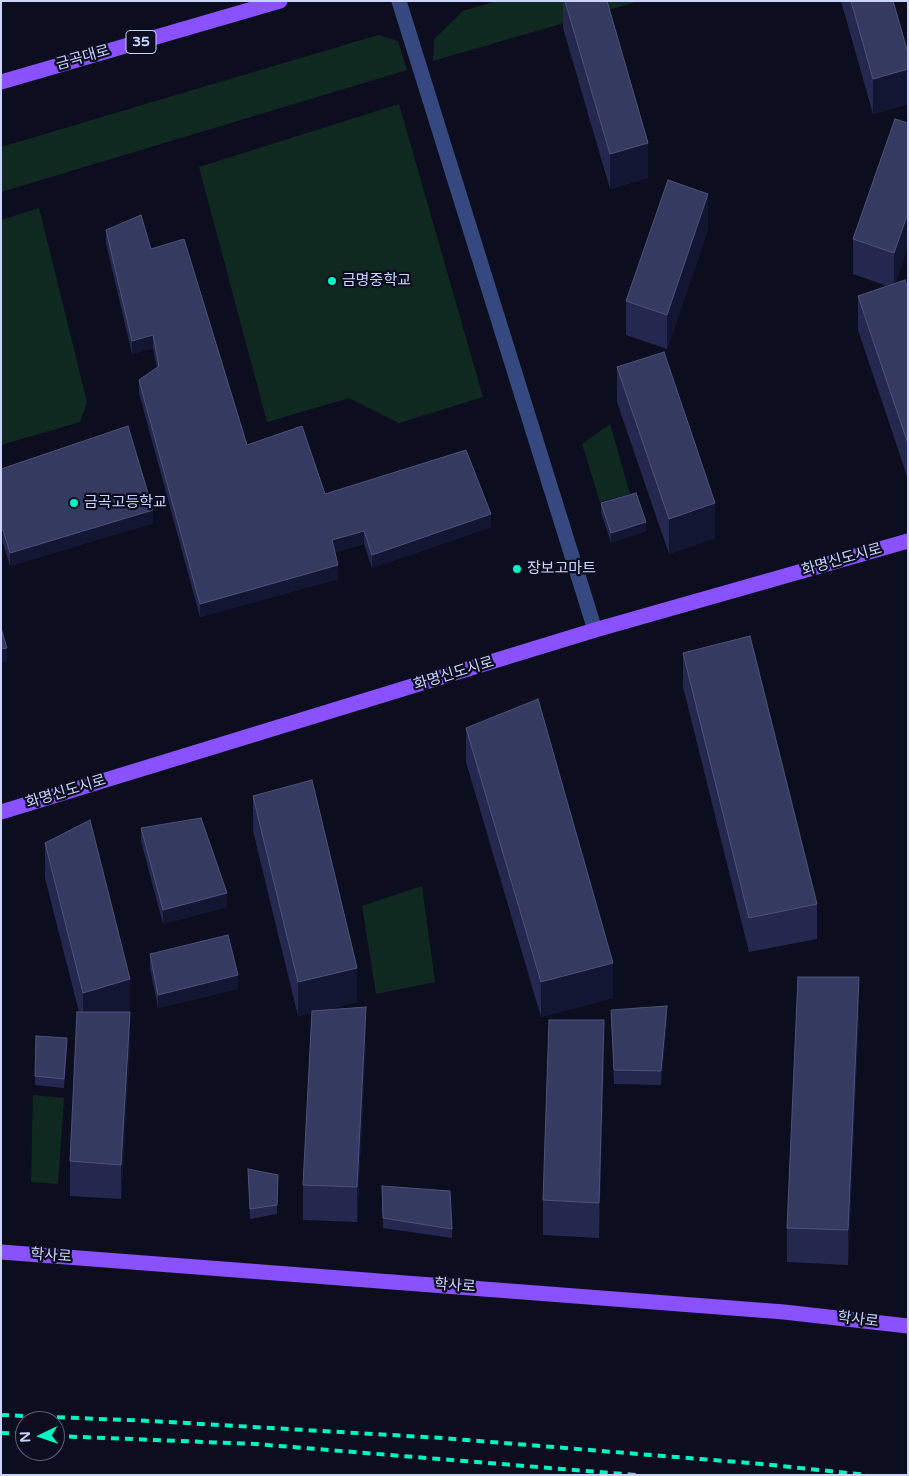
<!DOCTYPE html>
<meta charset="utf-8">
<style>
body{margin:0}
#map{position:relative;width:909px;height:1476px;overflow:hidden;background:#0c0e1f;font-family:"Varela Round",sans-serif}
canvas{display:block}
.frame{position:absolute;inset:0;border:2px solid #cad4ff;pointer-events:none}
.north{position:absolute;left:15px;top:1411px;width:50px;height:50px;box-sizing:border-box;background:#0c0e1f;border:1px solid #585d79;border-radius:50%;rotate:267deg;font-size:14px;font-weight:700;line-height:20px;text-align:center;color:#cad4ff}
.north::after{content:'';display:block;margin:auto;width:18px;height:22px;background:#00f5c3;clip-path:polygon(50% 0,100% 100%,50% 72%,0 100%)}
</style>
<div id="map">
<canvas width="909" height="1476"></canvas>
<div class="frame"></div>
<div class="north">N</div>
</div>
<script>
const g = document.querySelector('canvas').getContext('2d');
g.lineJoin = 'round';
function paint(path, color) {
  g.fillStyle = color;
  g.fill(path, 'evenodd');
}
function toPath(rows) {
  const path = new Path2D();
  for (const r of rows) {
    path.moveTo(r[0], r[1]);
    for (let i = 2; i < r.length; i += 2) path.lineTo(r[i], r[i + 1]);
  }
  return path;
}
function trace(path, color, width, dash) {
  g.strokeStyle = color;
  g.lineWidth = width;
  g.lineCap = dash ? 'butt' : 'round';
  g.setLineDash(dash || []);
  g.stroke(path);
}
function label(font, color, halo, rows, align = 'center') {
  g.font = font + ' "Varela Round","Noto Sans KR",sans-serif';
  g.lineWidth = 4.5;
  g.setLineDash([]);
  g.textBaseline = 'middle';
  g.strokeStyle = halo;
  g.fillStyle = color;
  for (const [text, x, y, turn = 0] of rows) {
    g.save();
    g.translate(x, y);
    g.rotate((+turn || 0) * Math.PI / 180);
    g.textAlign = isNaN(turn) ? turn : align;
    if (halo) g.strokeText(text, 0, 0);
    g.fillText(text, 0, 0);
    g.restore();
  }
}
const green = toPath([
 [497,1,640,1,433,61,434,39,463,11],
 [378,35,398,41,407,70,1,192,1,147],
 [399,104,483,397,399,423,349,398,267,422,199,167],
 [39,208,87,402,80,422,1,445,1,220],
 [610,424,630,494,600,502,582,444],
 [422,886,435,982,376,994,362,906],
 [33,1095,64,1098,58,1184,31,1182]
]);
const minor = toPath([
 [399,1,595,630]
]);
const major = toPath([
 [1,82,280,1],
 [1,812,595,630,908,541],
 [1,1252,784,1312,908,1326]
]);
const rail = toPath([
 [1,1415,151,1421,442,1438,762,1464,867,1475],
 [1,1433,25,1434],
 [55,1436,255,1444,636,1475]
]);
const wall = toPath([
 [563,1,607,1,648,178,610,189,563,28],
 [841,1,893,1,908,53,908,104,873,114],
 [895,119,895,283,908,289,908,479,858,330,858,296,887,286,853,274,853,239],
 [708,229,667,349,626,335,626,301],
 [106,230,151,249,247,445,325,494,491,527,372,568,364,544,335,552,338,579,200,617,139,393,139,380,157,368,153,348,132,354,106,243],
 [617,367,715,538,669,554,617,402],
 [1,469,153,523,10,566,3,543,1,544],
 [601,503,646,531,611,543,601,512],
 [683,653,817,904,817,939,749,952,683,687],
 [466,728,613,998,541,1017,466,762],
 [253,796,357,1002,324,1010,366,1041,357,1222,303,1220,303,1185,312,1013,298,1016,253,831],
 [141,828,227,907,163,924,141,841],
 [45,843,130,1014,130,1046,121,1199,70,1196,70,1161,79,1012,45,878],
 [150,954,238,989,158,1008,150,968],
 [611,1010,667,1019,661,1085,614,1084],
 [859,1012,848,1265,787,1262,787,1228],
 [36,1036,67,1047,64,1088,35,1085],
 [604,1054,599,1238,543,1235,543,1200],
 [248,1169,278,1175,277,1214,250,1219],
 [382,1186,452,1229,452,1238,383,1228]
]);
const shadedWall = toPath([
 [908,69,908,104,873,114,873,79],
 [648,143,648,178,610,189,610,154],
 [708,194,708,229,667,349,667,315],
 [908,213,908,247,894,288,894,253],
 [153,335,153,348,132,354,132,341],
 [715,503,715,538,669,554,669,519],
 [153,510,153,523,10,566,10,553],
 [491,514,491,527,372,568,372,555],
 [646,522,646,531,611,543,611,533],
 [1,530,3,530,3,543,1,544],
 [364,531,364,544,332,553,332,540],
 [338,565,338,579,200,617,200,604],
 [7,648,7,661,1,663,1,649],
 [227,893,227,907,163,924,163,910],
 [613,963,613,998,541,1017,541,982],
 [357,968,357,1002,298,1016,298,982],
 [238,975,238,989,158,1008,158,995],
 [859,977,859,1012,848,1265,848,1230],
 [130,979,130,1046,121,1199,121,1165,83,1028,83,993],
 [667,1006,667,1019,661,1085,661,1071],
 [366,1007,366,1041,357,1222,357,1187],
 [604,1020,604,1054,599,1238,599,1203],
 [67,1038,67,1047,64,1088,64,1079]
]);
const building = toPath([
 [565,1,607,1,648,143,610,154,565,1],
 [851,1,893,1,908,53,908,69,873,79,851,1],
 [895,119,908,123,908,213,894,253,853,239,895,119],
 [668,180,708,194,667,315,626,301,668,180],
 [141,215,151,249,184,239,247,445,302,426,325,494,466,450,491,514,372,555,364,531,332,540,338,565,200,604,139,380,159,366,153,335,132,341,106,230,141,215],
 [905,280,908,289,908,444,858,296,905,280],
 [664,352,715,503,669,519,617,367,664,352],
 [128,426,153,510,10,553,3,530,1,530,1,469,128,426],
 [636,493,646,522,611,533,601,503,636,493],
 [1,628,7,648,1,649,1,628],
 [750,636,817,904,749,918,683,653,750,636],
 [538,699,613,963,541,982,466,728,538,699],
 [312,780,357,968,298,982,253,796,312,780],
 [201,818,227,893,163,910,141,828,201,818],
 [90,820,130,979,83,993,45,843,90,820],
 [228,935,238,975,158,995,150,954,228,935],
 [798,977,859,977,848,1230,787,1228,798,977],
 [667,1006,661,1071,614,1070,611,1010,667,1006],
 [366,1007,357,1187,303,1185,312,1011,366,1007],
 [77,1012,130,1012,121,1165,70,1161,77,1012],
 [549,1020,604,1020,599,1203,543,1200,549,1020],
 [36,1036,67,1038,64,1079,35,1076,36,1036],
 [248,1169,278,1175,277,1205,250,1209,248,1169],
 [382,1186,450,1191,452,1229,383,1218,382,1186]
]);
const markers = [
 [332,281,5,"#00f5c3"],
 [74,503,5,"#00f5c3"],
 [517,569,5,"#00f5c3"]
];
const shields = [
 [141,42,30]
];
const shieldNames = [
 ["35",141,42]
];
const streetNames = [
 ["금곡대로",83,58,-16],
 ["화명신도시로",842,560,-16],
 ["화명신도시로",454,674,-17],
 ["화명신도시로",66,792,-17],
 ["학사로",51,1256,4],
 ["학사로",455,1286,4],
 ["학사로",858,1320,7]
];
const poiNames = [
 ["금명중학교",342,281],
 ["금곡고등학교",84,503],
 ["장보고마트",527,569]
];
paint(green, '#0f2920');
trace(minor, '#354980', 15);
trace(major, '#8951ff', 15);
trace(rail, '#00f5c3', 4, [8, 6]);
paint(wall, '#24284e');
paint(shadedWall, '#131633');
paint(building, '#353a61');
trace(building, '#4d527a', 1);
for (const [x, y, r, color] of markers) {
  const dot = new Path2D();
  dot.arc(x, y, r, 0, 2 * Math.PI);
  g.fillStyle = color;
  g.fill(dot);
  trace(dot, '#0c0e1f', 2);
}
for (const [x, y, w] of shields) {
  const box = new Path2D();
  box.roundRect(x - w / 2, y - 11.5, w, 23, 4);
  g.fillStyle = '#0c0e1f';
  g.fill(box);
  trace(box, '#cad4ff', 1);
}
label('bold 14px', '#cad4ff', null, shieldNames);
label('15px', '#cad4ff', '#0c0e1f', streetNames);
label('15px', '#cad4ff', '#0c0e1f', poiNames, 'left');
</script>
